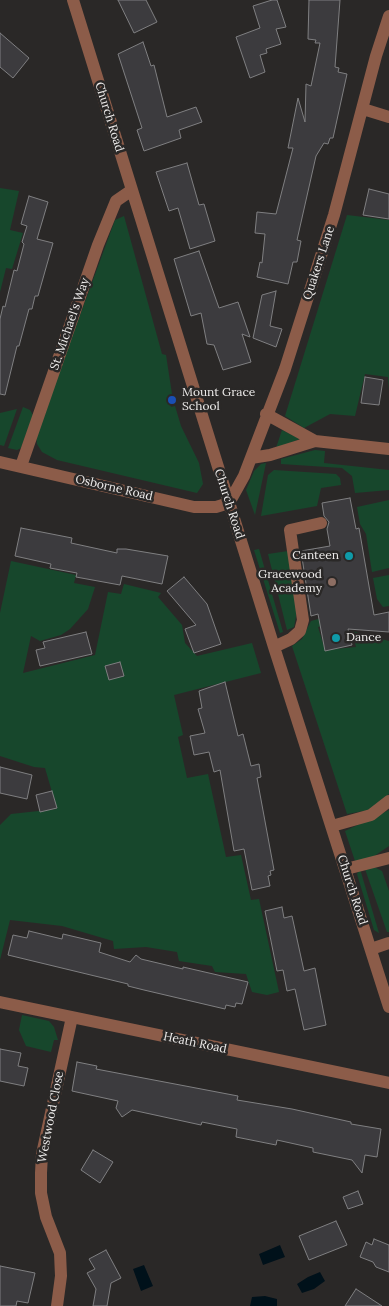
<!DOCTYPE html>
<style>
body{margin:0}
canvas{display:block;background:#2a2827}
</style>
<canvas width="389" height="1306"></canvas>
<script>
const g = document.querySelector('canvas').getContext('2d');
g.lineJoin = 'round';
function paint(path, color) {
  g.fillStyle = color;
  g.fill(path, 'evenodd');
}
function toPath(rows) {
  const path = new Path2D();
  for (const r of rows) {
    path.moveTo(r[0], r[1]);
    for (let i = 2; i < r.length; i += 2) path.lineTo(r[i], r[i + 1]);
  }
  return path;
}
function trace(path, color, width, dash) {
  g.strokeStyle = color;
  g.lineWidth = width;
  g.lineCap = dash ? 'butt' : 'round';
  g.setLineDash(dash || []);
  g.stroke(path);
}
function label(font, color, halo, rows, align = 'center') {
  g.font = font + ' Lora,serif';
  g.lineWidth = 5;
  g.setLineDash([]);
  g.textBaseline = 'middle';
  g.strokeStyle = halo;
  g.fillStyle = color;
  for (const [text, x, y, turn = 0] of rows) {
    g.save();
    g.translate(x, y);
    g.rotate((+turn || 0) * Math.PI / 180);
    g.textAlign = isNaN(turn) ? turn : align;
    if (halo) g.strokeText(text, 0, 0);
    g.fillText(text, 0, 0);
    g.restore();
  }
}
const green = toPath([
 [0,188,19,191,10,230,23,233,12,269,6,268,0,292],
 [347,215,389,220,389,390,388,377,365,374,355,416,330,414,304,428,285,416],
 [124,216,162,354,166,355,172,394,168,395,171,407,175,406,181,426,199,463,203,484,197,493,57,460,42,452,37,444,36,435,115,220],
 [23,407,30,410,33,415,21,448,17,450,8,448],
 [17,409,4,446,0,445,0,413],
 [282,430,300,439,276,448],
 [315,450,325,451,324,463,389,470,389,490,355,493,352,476,342,468,281,464,281,459],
 [266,463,255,515,246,490,254,471,261,464],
 [274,470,336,474,340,478,341,485,321,488,317,506,261,516,268,475],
 [389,500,389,568,372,572,366,534,360,524,357,507],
 [259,549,283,632,280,633,254,550],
 [288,551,297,611,294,627,287,630,268,554],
 [11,561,76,575,74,583,95,587,88,609,70,629,61,635,40,641,31,636,23,673,95,655,108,592,121,594,124,584,161,593,158,597,182,625,185,643,197,656,252,643,261,673,174,695,183,735,178,737,187,778,208,774,226,857,241,855,251,900,259,899,279,992,267,995,252,992,246,974,215,972,212,966,179,961,177,952,146,947,114,949,113,941,62,926,10,920,0,960,0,825,11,814,57,809,45,768,34,767,0,756,0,613],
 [389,575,389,606,383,607,377,599,373,578],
 [333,615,335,623,318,627,325,650,356,647,352,631,389,641,389,794,369,810,347,814,292,646,302,639,311,621],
 [389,810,389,846,367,861,355,861,345,831],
 [374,867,382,871,389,891,389,932,387,932,365,869],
 [360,869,379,933,374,930,357,874],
 [22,1015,49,1021,54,1027,58,1040,54,1040,51,1052,26,1046,19,1030]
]);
const water = toPath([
 [280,1245,285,1257,263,1265,259,1254],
 [144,1265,153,1286,141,1291,133,1269],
 [320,1272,325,1281,314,1289,302,1293,297,1284,308,1277],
 [265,1296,277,1299,277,1306,250,1306,252,1297]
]);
const building = toPath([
 [118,0,146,0,157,22,134,33,118,0],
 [272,0,277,0,286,27,276,29,281,44,266,49,267,53,260,55,265,72,250,78,236,37,260,28,253,6,272,0],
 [309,0,340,0,335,67,339,68,338,72,347,74,333,138,330,138,328,144,324,143,316,156,297,240,301,241,297,262,293,262,288,284,257,277,260,262,262,263,265,234,255,233,257,212,276,214,293,148,288,148,298,98,305,122,306,84,311,86,320,43,315,43,316,40,308,39,309,0],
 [0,33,29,58,13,78,0,67,0,33],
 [143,42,151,66,154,65,167,117,196,107,202,122,179,130,181,138,144,151,137,130,142,128,118,54,143,42],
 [187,163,199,205,204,204,215,241,190,249,178,208,169,211,156,172,187,163],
 [369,189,389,194,389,219,363,215,369,189],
 [29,196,48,202,37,239,53,243,38,296,35,296,32,309,29,309,19,346,17,346,5,395,0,394,0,319,3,306,5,307,14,270,17,271,24,244,22,242,27,226,21,224,29,196],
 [199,251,219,308,238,302,250,337,242,334,251,362,223,370,214,345,207,344,201,313,191,316,174,259,199,251],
 [276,291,270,326,282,329,276,347,253,338,262,295,276,291],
 [365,377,383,380,379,405,361,403,365,377],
 [350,498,356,529,359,528,374,615,389,612,389,632,348,629,352,645,325,651,318,614,311,616,301,551,330,546,327,529,329,522,324,516,322,503,350,498],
 [21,528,72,538,71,543,117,553,117,549,126,549,168,556,162,584,122,576,120,585,76,577,77,573,50,568,51,564,15,556,21,528],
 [184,577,207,604,221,644,194,653,185,629,196,625,167,591,184,577],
 [86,632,92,654,40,666,36,650,45,648,43,642,86,632],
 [120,662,124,676,109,680,105,666,120,662],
 [225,682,238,736,243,734,251,766,259,764,261,777,257,778,274,870,270,871,271,875,268,876,270,886,252,890,244,849,234,851,220,770,214,772,209,752,194,755,190,736,205,733,198,709,202,708,199,691,225,682],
 [0,767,32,775,27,799,0,793,0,767],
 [52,791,57,808,40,812,36,795,52,791],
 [282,907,284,918,292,916,304,971,315,968,326,1025,304,1030,295,989,287,991,283,970,277,971,265,911,282,907],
 [29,931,62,939,63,934,101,943,99,952,130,962,136,955,141,959,183,969,183,967,248,982,242,1004,236,1003,235,1007,226,1005,225,1009,144,990,128,986,128,984,8,955,13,935,27,938,29,931],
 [0,1049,21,1053,18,1066,28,1068,24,1086,0,1081,0,1049],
 [77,1062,97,1066,96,1069,238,1096,237,1100,292,1109,351,1122,351,1124,381,1129,377,1157,365,1155,362,1173,352,1160,313,1152,313,1148,277,1140,276,1145,236,1137,237,1129,202,1122,201,1125,132,1110,122,1117,116,1108,118,1101,72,1091,77,1062],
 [93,1150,113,1162,100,1183,81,1170,93,1150],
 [358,1191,363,1204,348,1209,343,1197,358,1191],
 [336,1221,347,1245,309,1260,299,1236,336,1221],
 [374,1239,389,1245,389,1272,376,1267,373,1262,360,1257,366,1242,372,1245,374,1239],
 [106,1250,121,1278,111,1283,107,1306,93,1306,96,1289,87,1273,95,1269,89,1259,106,1250],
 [0,1266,35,1273,28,1303,17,1301,16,1306,0,1306,0,1266],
 [356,1289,382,1306,345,1306,356,1289]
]);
const minor = toPath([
 [73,0,274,647,389,1007],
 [363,109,389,117],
 [266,414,315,441],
 [251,458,270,455,315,441,389,449],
 [0,462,194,507,216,507,229,503],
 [21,466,98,245,116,201,132,190],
 [229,503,244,476,285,369,334,215,376,56,389,16],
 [274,647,291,639,300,631,303,620,290,530,321,523],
 [332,826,371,815,389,801],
 [346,869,389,858],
 [371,949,389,943],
 [0,1002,389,1083],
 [57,1306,61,1276,60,1253,46,1217,41,1193,41,1173,42,1154,72,1017]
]);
const markers = [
 [172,400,5,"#1a4fb4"],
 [349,556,5,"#0f9aa8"],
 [332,582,5,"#8d6e63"],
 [336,638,5,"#0f9aa8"]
];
const streetNames = [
 ["Church Road",109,117,73],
 ["Quakers Lane",319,263,-72],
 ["St. Michael's Way",70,324,-71],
 ["Osborne Road",114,488,13],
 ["Church Road",229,504,72],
 ["Church Road",352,890,72],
 ["Heath Road",195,1043,12],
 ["Westwood Close",51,1117,-79]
];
const poiNames = [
 ["Mount Grace",182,393],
 ["School",182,407],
 ["Canteen",339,556,"right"],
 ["Gracewood",322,575,"right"],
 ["Academy",322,589,"right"],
 ["Dance",346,638]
];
paint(green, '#17472c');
paint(water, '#00111a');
paint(building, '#3c3b3e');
trace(building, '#7f7f81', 1);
trace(minor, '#8c5c49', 12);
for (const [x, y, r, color] of markers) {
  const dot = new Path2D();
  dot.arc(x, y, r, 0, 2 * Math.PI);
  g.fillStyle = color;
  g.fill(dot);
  trace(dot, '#2a2827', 2);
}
label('12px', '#eeeceb', '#2a2827', streetNames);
label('12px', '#eeeceb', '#2a2827', poiNames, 'left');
</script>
